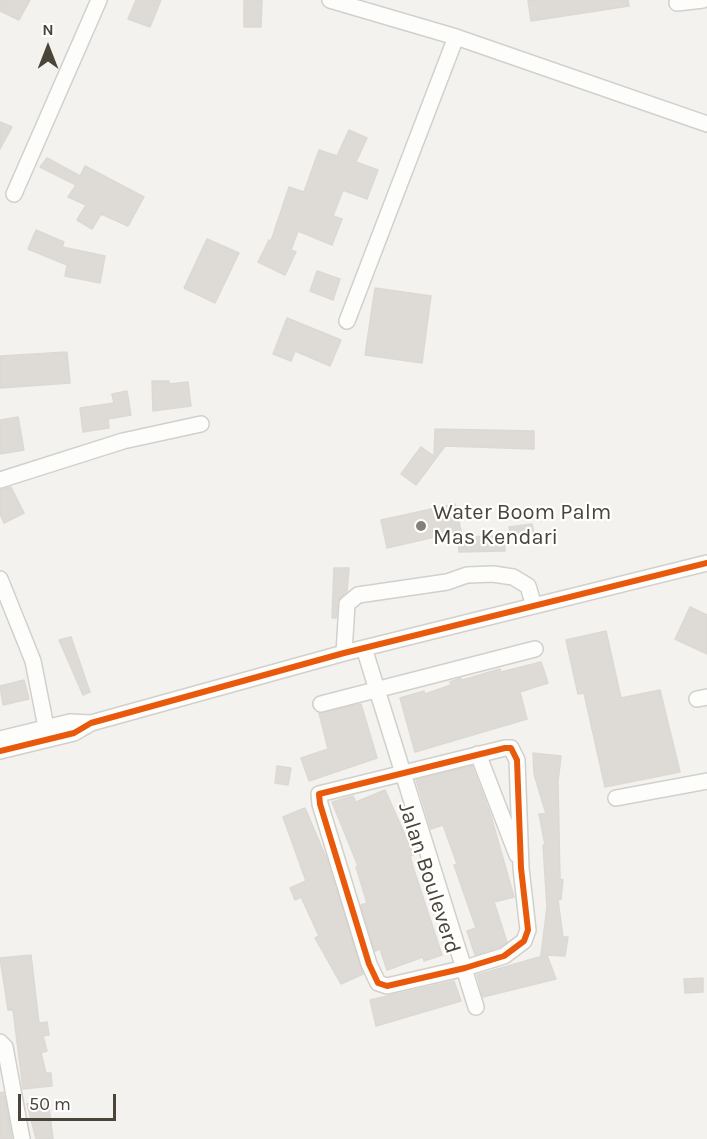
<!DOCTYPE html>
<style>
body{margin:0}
#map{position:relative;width:707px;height:1139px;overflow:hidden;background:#f4f2ee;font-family:Karla,sans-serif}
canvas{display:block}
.north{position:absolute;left:18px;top:18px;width:60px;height:60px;-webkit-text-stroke:4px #fff;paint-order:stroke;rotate:0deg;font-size:16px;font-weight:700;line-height:24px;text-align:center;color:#4b4439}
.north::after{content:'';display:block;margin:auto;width:21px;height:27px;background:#4b4439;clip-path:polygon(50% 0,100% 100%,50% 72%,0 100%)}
.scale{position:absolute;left:18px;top:1094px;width:98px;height:27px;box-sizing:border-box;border:3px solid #4b4439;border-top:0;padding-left:8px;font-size:18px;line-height:21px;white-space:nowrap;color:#4b4439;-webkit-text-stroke:4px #fff;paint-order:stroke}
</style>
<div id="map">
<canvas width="707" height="1139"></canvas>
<div class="north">N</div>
<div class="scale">50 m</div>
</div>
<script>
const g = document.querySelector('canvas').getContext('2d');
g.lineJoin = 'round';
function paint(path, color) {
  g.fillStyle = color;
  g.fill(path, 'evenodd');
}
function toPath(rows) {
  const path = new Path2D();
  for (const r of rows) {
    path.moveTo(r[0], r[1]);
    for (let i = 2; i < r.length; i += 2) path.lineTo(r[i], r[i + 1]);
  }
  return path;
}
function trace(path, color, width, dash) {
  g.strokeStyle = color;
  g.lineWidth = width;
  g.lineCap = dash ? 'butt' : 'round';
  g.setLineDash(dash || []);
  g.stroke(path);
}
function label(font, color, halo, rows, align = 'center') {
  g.font = font + ' Karla,sans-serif';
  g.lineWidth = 4.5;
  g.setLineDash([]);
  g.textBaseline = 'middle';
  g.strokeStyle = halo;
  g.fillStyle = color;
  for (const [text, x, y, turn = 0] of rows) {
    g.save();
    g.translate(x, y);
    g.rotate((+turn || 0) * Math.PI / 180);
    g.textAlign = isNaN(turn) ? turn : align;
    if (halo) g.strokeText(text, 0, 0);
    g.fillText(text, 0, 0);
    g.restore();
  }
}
const building = toPath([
 [0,0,30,0,19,20,0,11,0,0],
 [136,0,161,0,150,27,128,19,136,0],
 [244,0,262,0,261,27,244,27,244,0],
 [528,0,628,0,629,6,531,21,528,0],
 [0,122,12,127,0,149,0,122],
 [349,130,367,138,356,162,378,170,367,199,343,190,333,216,342,219,332,245,298,231,291,250,296,252,285,275,258,262,269,240,271,241,289,187,304,192,319,150,337,156,349,130],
 [47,158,80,176,85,166,144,197,128,226,101,214,92,229,77,220,86,205,68,197,76,185,40,167,47,158],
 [36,230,64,242,62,247,105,256,100,283,65,276,67,265,28,249,36,230],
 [207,239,239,253,215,303,184,288,207,239],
 [317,271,340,279,333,300,310,291,317,271],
 [375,288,431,296,422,363,365,355,375,288],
 [287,318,341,340,330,366,295,351,291,361,273,354,287,318],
 [67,352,70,383,0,388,0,356,67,352],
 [152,381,169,381,169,384,188,382,191,406,153,411,152,381],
 [127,391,131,415,108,419,109,428,83,432,80,408,114,403,112,394,127,391],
 [18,417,24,450,0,454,0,420,18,417],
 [435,429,534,431,534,449,445,446,416,485,401,474,421,447,434,456,435,429],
 [11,487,24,513,4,523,0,514,0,490,11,487],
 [455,504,461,531,387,548,381,520,455,504],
 [532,524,534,534,511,537,509,527,532,524],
 [504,536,505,551,459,552,458,537,504,536],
 [334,568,349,568,347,591,338,600,336,618,332,618,334,568],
 [690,607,707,615,707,654,675,639,690,607],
 [606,631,621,698,660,690,680,772,605,787,584,693,578,694,566,640,606,631],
 [71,637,90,692,83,695,59,640,71,637],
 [541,662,548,683,520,692,527,719,415,752,400,698,424,691,425,694,451,685,450,682,461,678,462,680,500,669,501,672,541,662],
 [24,680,29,699,3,705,0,686,24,680],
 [361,704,377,758,309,781,301,758,328,749,319,713,361,704],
 [533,753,561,756,558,782,560,879,563,880,561,899,558,900,563,937,568,937,565,956,547,955,556,979,483,997,477,975,546,955,541,955,547,907,543,845,545,845,539,814,546,814,534,774,533,753],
 [277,766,291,768,288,785,275,783,277,766],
 [472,766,491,816,514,897,494,902,507,942,500,947,475,955,467,931,476,928,454,865,457,864,443,825,431,829,416,780,472,766],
 [385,790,414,855,410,856,414,870,442,955,424,961,423,957,387,970,380,949,375,951,361,905,367,903,356,867,358,866,332,802,353,796,356,802,385,790],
 [305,808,327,860,363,974,341,984,315,938,319,936,301,897,295,900,290,888,306,881,283,817,305,808],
 [31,955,39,1023,47,1022,49,1035,43,1036,47,1051,41,1053,46,1073,51,1073,52,1086,23,1089,13,1010,8,1010,0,958,31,955],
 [703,978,703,992,685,993,684,979,703,978],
 [454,981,461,1001,376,1026,370,1000,454,981],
 [3,1092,5,1100,12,1139,0,1139,0,1093,3,1092],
 [48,1098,53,1139,36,1139,27,1104,48,1098]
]);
const minor = toPath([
 [330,0,456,37,707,124],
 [677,3,703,0],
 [14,194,99,0],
 [347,321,456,37],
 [0,480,123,441,201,424],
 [0,579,33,661,46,727],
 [364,648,476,1007],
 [344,653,347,604,358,595,447,582,467,575,493,574,513,577,528,586,534,606],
 [697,699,707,697],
 [321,704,535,649],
 [0,739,70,722,91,723],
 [505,748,511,748,517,760,521,868,528,930,524,941,504,956,465,968,387,986,378,983,369,964,320,804,319,794,505,748],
 [0,751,74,733,91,723,344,653,707,563],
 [478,754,517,855],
 [616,798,707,781],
 [0,1042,5,1047,22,1139]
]);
const cycleway = toPath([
 [505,748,511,748,517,760,521,868,528,930,524,941,504,956,465,968,387,986,378,983,369,964,320,804,319,794,505,748],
 [0,751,74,733,91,723,344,653,707,563]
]);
const markers = [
 [421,526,6,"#868178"]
];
const poiNames = [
 ["Water Boom Palm",433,513],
 ["Mas Kendari",433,538]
];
const streetNames = [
 ["Jalan Bouleverd",429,878,72]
];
paint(building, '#dedbd6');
trace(building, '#dcd9d4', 1.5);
trace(minor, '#d2d0cb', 18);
trace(minor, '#fdfdfc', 15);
trace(cycleway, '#e8590c', 6);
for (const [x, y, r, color] of markers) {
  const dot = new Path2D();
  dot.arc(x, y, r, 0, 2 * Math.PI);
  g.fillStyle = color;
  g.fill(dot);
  trace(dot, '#fff', 2);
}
label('22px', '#4b4439', '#fff', poiNames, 'left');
label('22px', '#4b4439', '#fff', streetNames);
</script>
